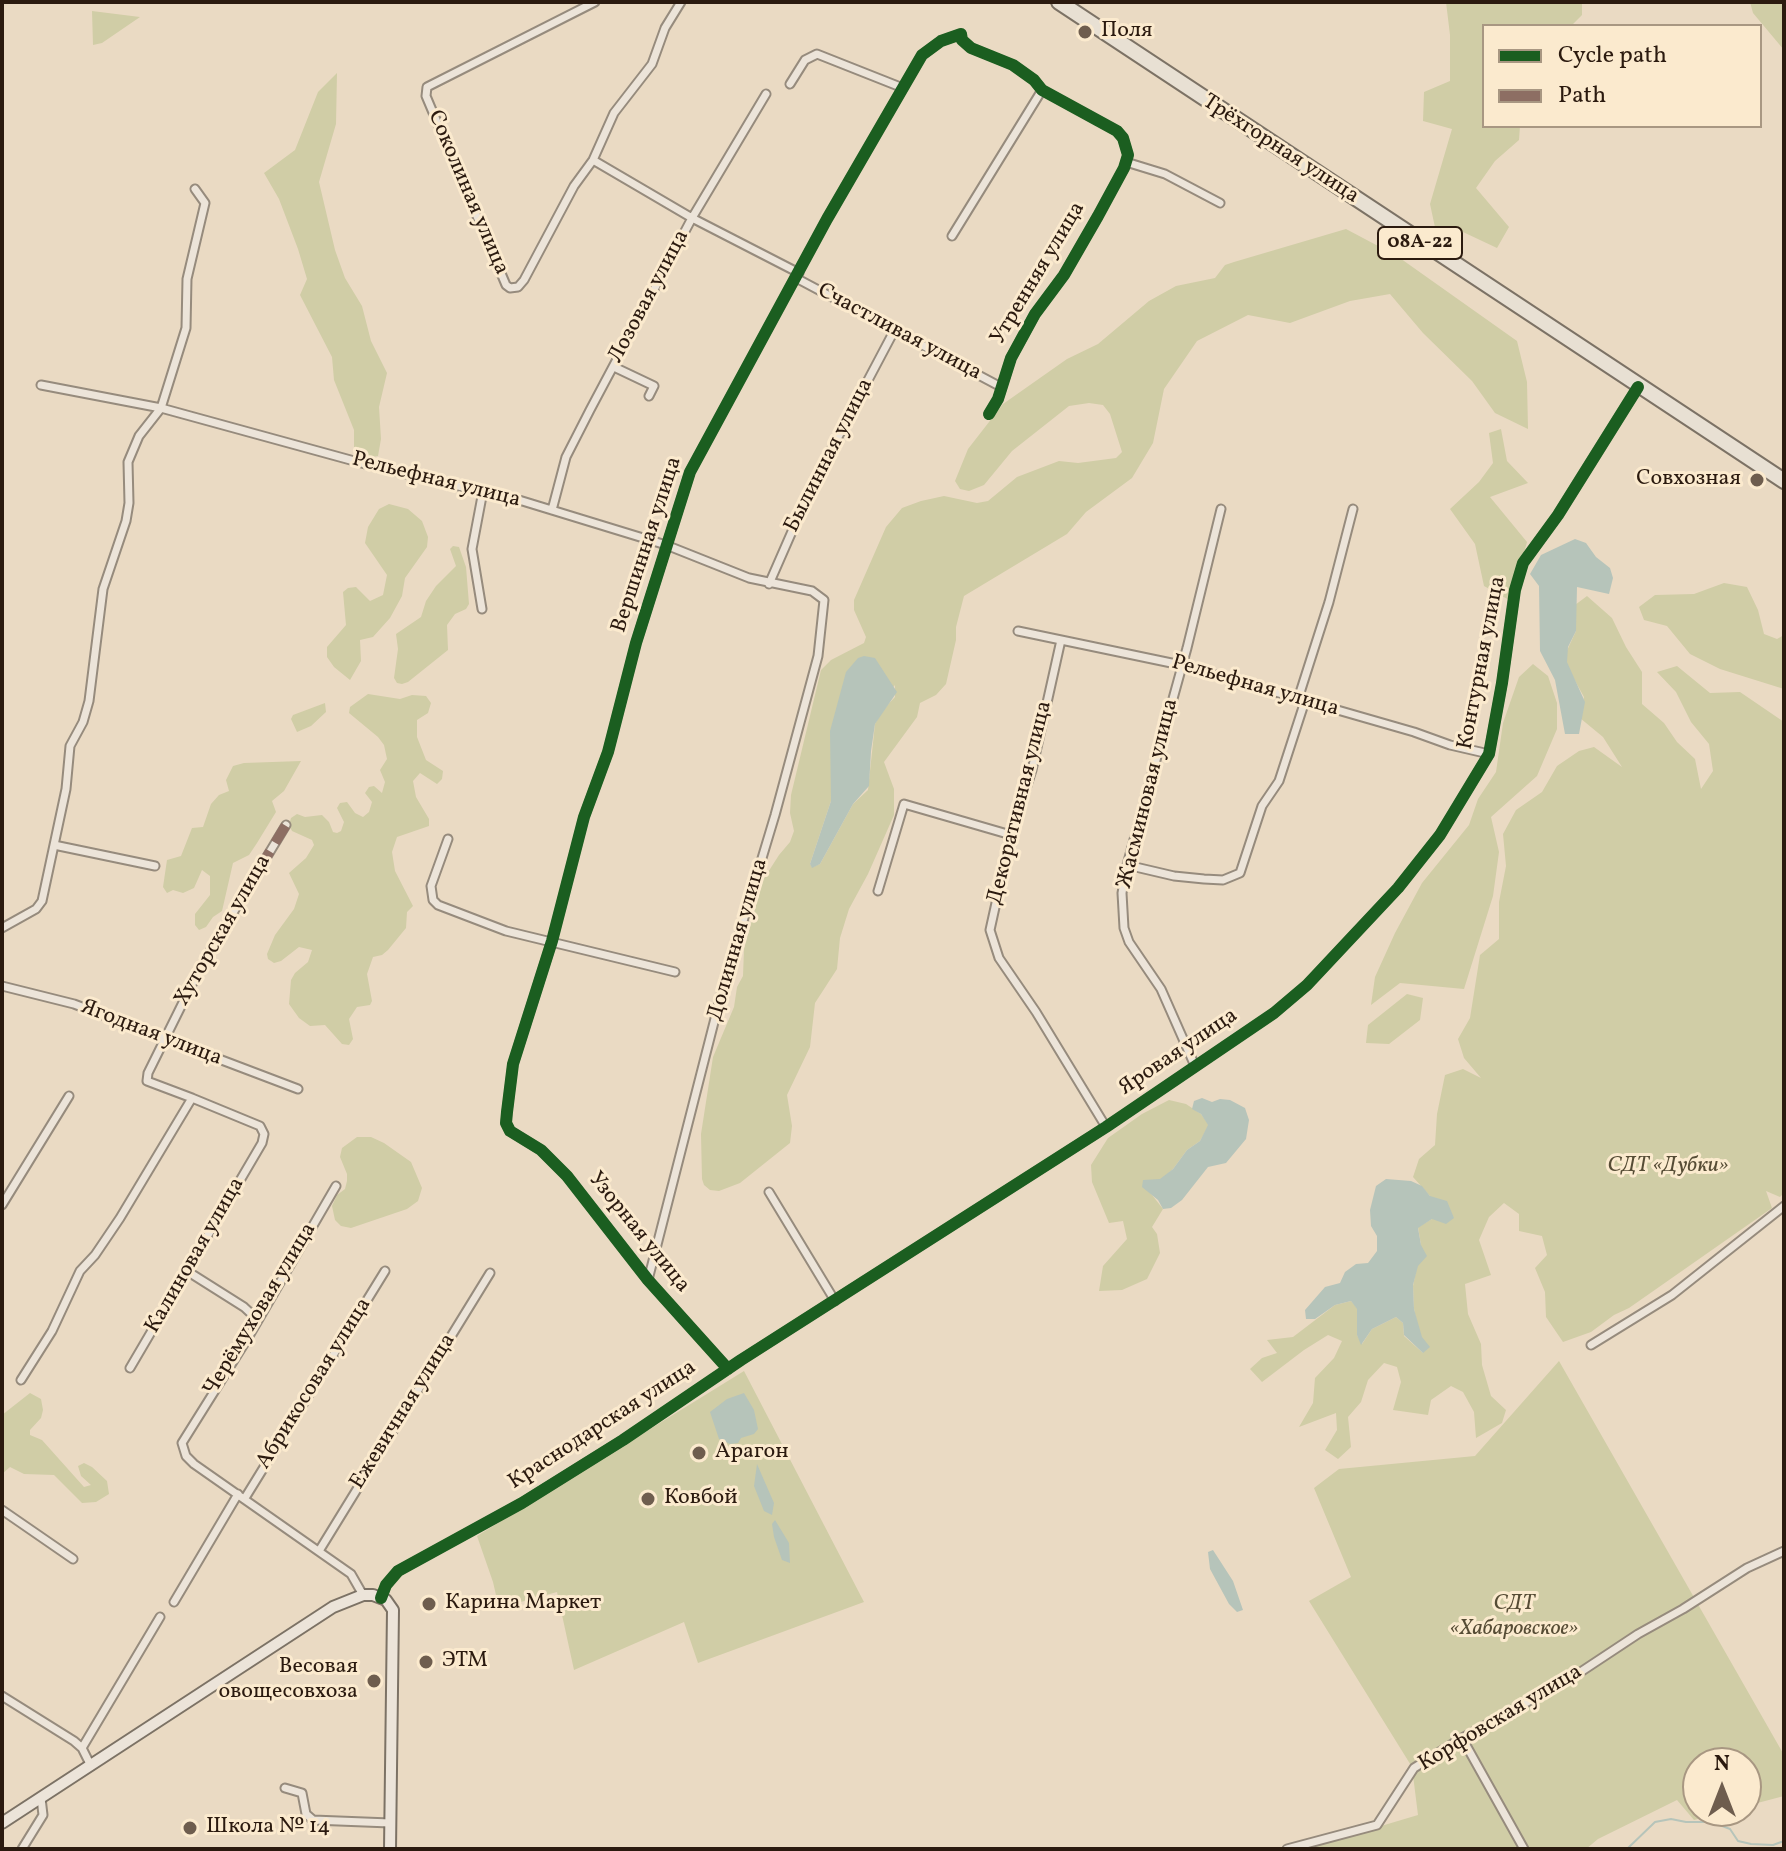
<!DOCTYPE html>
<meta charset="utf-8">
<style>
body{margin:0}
#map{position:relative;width:1786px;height:1851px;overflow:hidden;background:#eadac3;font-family:Vollkorn,serif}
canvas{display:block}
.frame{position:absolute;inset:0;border:4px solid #2b1a0f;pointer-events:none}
.legend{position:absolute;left:1482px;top:24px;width:280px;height:104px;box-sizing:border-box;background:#fbeace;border:2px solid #a89782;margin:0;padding:10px 14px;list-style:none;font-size:24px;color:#2b1a0f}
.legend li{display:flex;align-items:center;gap:16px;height:40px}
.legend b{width:40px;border:2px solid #a89782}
.north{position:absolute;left:1682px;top:1747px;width:80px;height:80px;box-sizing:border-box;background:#fbeace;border:2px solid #a89782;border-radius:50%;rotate:0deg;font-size:22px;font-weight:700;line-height:32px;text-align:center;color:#2b1a0f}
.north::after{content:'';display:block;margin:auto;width:28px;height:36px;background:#6e5d4e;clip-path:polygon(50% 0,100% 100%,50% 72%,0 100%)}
</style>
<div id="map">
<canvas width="1786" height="1851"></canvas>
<div class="frame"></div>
<ul class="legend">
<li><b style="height:10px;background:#1b5e20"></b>Cycle path</li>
<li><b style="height:10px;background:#8d6e63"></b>Path</li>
</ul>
<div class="north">N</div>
</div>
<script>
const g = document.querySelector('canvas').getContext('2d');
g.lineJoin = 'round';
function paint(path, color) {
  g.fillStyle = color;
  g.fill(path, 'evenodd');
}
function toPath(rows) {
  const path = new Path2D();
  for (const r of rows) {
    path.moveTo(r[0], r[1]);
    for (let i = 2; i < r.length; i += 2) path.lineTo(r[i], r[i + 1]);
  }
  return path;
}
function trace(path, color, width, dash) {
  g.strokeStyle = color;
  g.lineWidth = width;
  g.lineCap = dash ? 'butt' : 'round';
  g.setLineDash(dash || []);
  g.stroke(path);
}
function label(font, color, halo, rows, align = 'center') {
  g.font = font + ' Vollkorn,serif';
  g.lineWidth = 6;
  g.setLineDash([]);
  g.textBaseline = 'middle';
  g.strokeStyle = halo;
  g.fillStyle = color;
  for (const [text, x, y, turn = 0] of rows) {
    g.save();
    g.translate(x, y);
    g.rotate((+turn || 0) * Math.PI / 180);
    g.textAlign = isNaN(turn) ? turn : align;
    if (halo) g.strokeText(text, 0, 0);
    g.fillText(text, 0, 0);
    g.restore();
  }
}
const green = toPath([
 [1446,2,1582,2,1582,15,1571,26,1484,26,1484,126,1520,126,1519,140,1495,161,1476,188,1509,227,1497,248,1463,232,1436,232,1430,204,1452,129,1423,121,1424,92,1450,81,1450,35],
 [1750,2,1784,2,1784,50,1753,13],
 [92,11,140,17,102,43,93,45],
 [337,73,336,124,319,182,335,250,345,278,362,306,371,341,387,373,379,407,381,439,378,456,372,457,356,454,354,451,354,430,334,380,332,357,300,295,307,279,298,249,279,199,264,173,295,150,318,92],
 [1346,229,1397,256,1517,341,1527,382,1528,429,1495,413,1472,381,1423,333,1390,294,1350,301,1290,323,1248,315,1197,341,1164,389,1153,443,1132,478,1086,512,1067,534,964,596,956,627,956,640,946,684,936,695,920,703,917,717,884,762,894,789,894,815,868,874,849,909,840,938,837,969,815,1003,810,1047,787,1095,792,1126,790,1143,740,1183,719,1191,710,1190,704,1185,702,1179,701,1134,713,1057,734,1007,737,987,743,976,744,949,763,880,779,855,790,842,794,831,790,813,791,795,821,670,831,660,864,643,866,637,854,610,854,600,886,527,902,508,921,501,944,496,977,503,988,501,1017,477,1059,461,1078,463,1116,458,1122,452,1110,414,1103,405,1089,403,1069,406,1012,451,984,485,969,491,960,489,955,481,968,449,1003,404,1067,359,1098,344,1149,301,1176,286,1215,278,1225,265,1234,262],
 [895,685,895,697,881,712,875,724,868,790,853,804,820,864,812,867,810,864,831,801,832,772],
 [1501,429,1507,461,1528,483,1490,497,1527,542,1511,601,1484,586,1475,544,1450,509,1479,482,1493,463,1489,433],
 [389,504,408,509,422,521,428,537,427,547,405,578,402,596,390,618,373,637,360,640,361,661,350,680,334,667,327,657,327,647,346,625,343,592,348,588,356,587,370,601,383,595,387,575,365,543,368,527,379,509],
 [453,546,459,547,466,567,469,604,466,609,455,614,447,625,448,650,408,682,402,684,397,683,394,678,398,649,396,634,421,617,426,601,436,586,456,566,450,549],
 [1724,583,1747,587,1758,610,1764,634,1777,639,1784,635,1784,689,1720,669,1690,654,1667,626,1644,620,1639,607,1655,595,1694,594],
 [1587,596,1612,618,1626,647,1642,672,1642,704,1664,723,1677,742,1695,759,1701,789,1713,771,1709,744,1691,722,1676,692,1657,672,1677,666,1710,693,1740,692,1784,722,1784,1193,1780,1197,1766,1191,1772,1208,1629,1308,1614,1315,1591,1332,1563,1342,1546,1317,1545,1292,1535,1268,1547,1255,1542,1236,1519,1231,1519,1214,1504,1203,1489,1217,1479,1240,1491,1275,1465,1284,1468,1314,1481,1344,1482,1365,1491,1396,1506,1410,1502,1423,1476,1438,1474,1412,1463,1392,1451,1386,1431,1400,1428,1415,1393,1410,1401,1382,1397,1367,1384,1363,1368,1380,1361,1402,1348,1417,1351,1447,1338,1459,1325,1450,1337,1430,1336,1413,1299,1427,1313,1403,1315,1378,1334,1358,1342,1341,1328,1335,1304,1350,1262,1382,1250,1369,1262,1358,1277,1353,1267,1340,1293,1337,1335,1305,1351,1301,1358,1309,1357,1335,1362,1344,1372,1329,1396,1317,1403,1323,1404,1336,1423,1353,1414,1309,1413,1286,1421,1245,1418,1227,1432,1219,1430,1196,1413,1177,1419,1159,1435,1145,1437,1114,1445,1075,1463,1069,1481,1078,1464,1058,1458,1039,1470,1018,1480,955,1499,939,1499,902,1506,866,1503,834,1516,810,1542,792,1557,766,1579,751,1594,747,1622,767,1603,737,1580,718,1584,697,1563,659,1576,631,1575,605],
 [1533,664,1548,676,1557,703,1557,729,1537,776,1491,817,1499,852,1493,896,1464,989,1400,983,1371,1005,1375,977,1395,933,1422,883,1469,825,1478,799,1496,772,1503,723,1519,677],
 [368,694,400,699,412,695,426,696,431,703,428,713,417,720,417,737,426,760,443,771,442,779,437,784,420,773,413,781,416,797,429,819,429,826,397,837,392,852,395,871,413,906,407,912,406,928,388,950,382,955,373,957,367,974,372,1001,370,1005,357,1007,349,1019,353,1039,349,1045,342,1044,325,1025,310,1026,299,1018,289,1004,291,980,295,973,308,962,312,950,299,947,281,961,274,963,268,959,267,954,275,935,294,909,299,894,289,873,306,858,314,845,312,840,292,831,289,825,291,818,297,814,305,817,322,815,329,822,333,832,337,833,341,831,344,822,337,808,340,803,347,802,355,813,363,817,369,812,372,802,365,793,369,787,374,786,382,793,385,782,380,770,387,759,384,745,378,737,349,713,350,707],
 [325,703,326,712,311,726,297,732,291,719,293,715],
 [301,761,284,791,272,801,276,812,257,843,249,855,233,863,222,911,213,917,206,927,199,930,195,925,195,914,210,895,210,876,202,870,194,888,183,893,173,890,167,893,163,887,167,860,181,856,192,828,203,827,211,804,219,795,229,791,226,780,233,766,244,763],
 [1407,994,1423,998,1420,1020,1389,1044,1366,1043,1368,1025],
 [1169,1100,1186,1104,1201,1114,1209,1125,1200,1141,1187,1150,1173,1169,1149,1191,1163,1209,1152,1227,1157,1234,1160,1253,1147,1279,1122,1290,1099,1291,1103,1266,1127,1239,1123,1221,1109,1223,1092,1182,1091,1165,1108,1138,1142,1114],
 [357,1137,371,1137,384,1143,411,1162,422,1188,418,1201,407,1209,351,1228,341,1226,335,1220,332,1206,337,1195,345,1189,347,1181,347,1174,340,1157,342,1148],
 [1559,1361,1784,1755,1784,1796,1746,1806,1746,1763,1698,1763,1698,1811,1728,1811,1694,1820,1677,1800,1598,1839,1586,1849,1304,1849,1418,1815,1412,1767,1309,1601,1351,1577,1314,1488,1339,1469,1475,1456],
 [744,1371,864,1602,698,1663,684,1622,574,1670,557,1592,499,1608,493,1582,477,1536],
 [30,1393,41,1399,43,1410,41,1418,30,1430,30,1435,42,1440,84,1487,91,1485,81,1476,78,1466,84,1463,92,1467,107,1481,109,1494,96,1502,82,1503,54,1475,24,1474,10,1467,2,1474,2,1415]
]);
const water = toPath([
 [1575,539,1586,543,1596,557,1610,568,1613,578,1609,594,1577,587,1576,631,1568,647,1567,662,1585,702,1579,734,1565,734,1555,680,1540,651,1539,586,1530,574,1541,555],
 [864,656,875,658,897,692,875,724,871,751,869,786,853,804,820,864,812,868,810,864,831,801,830,731,846,672,858,658],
 [1202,1098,1212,1102,1220,1099,1230,1100,1245,1108,1249,1120,1246,1139,1226,1163,1208,1167,1182,1200,1171,1208,1163,1209,1158,1200,1142,1187,1143,1180,1160,1179,1173,1169,1187,1150,1200,1141,1208,1125,1201,1114,1192,1109,1194,1101],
 [1386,1179,1411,1181,1422,1186,1430,1196,1447,1201,1454,1218,1446,1224,1432,1219,1418,1228,1421,1245,1427,1256,1418,1266,1413,1285,1414,1309,1422,1337,1430,1347,1423,1353,1404,1335,1403,1323,1396,1317,1372,1329,1361,1345,1357,1335,1357,1309,1351,1301,1335,1305,1315,1319,1306,1319,1305,1310,1325,1287,1340,1283,1345,1272,1356,1264,1368,1263,1377,1251,1377,1236,1371,1226,1370,1210,1376,1186],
 [744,1393,754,1410,758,1429,754,1434,741,1438,738,1443,730,1444,719,1439,710,1412,727,1399],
 [757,1464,774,1503,772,1515,764,1511,754,1486],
 [775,1520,789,1543,790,1563,782,1560,774,1537,772,1524],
 [1213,1550,1233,1581,1243,1610,1237,1612,1229,1604,1210,1569,1208,1552]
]);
const stream = toPath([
 [1627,1849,1655,1822,1671,1819,1686,1822,1712,1822,1730,1829,1738,1841,1751,1844,1773,1845,1784,1841]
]);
const street = toPath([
 [595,2,427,87,426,96,506,285,510,288,518,287,524,280,574,186,593,160,614,113,652,64,665,28,681,2],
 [790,84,805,60,817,54,903,88],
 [593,160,692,218,799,273],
 [1126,162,1165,174,1220,203],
 [952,236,1042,90],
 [796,278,1001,387],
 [614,367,654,386,649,396],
 [41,385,161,408,376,467,519,500,666,545,749,578,812,591,824,600,818,656,775,815,722,991,648,1280],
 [552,510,566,457,590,410,692,218,766,94],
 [769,584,811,488,894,331],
 [482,609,472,549,483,491],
 [1018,631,1181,665,1414,732,1450,745,1489,754],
 [1061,640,1032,770,1011,835,990,930,999,958,1036,1012,1106,1127],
 [1298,699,1329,602,1353,509],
 [448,839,431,886,433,900,438,905,506,931,675,972],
 [54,845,155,866],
 [1127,865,1174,876,1204,879,1223,880,1240,873,1262,806,1279,781,1305,701],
 [878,891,904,804,1011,835],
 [2,928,36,909,42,901,66,789,70,746,83,722,89,701,103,589,126,521,129,503,128,462,139,436,161,408,186,328,187,279,205,203,195,189],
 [2,986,74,1004,298,1089],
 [1195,1066,1161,989,1129,942,1124,928,1122,893,1127,865,1187,648,1221,509],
 [336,1186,249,1336,182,1443,186,1456,194,1464,351,1574,363,1595],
 [769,1192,835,1301],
 [2,1205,69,1096],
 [187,1271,244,1307,258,1320],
 [1591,1345,1672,1295,1784,1206],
 [130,1368,262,1143,264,1134,260,1126,192,1098],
 [728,1369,648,1280,567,1176,541,1150,510,1131,506,1123,507,1112,513,1064,552,941,584,817,608,752,636,643,690,472,827,219,922,55,941,41,961,34,962,40,971,48,1013,65,1034,80,1042,90,1117,131,1123,138,1128,155,1124,168,1098,216,1064,275,1035,314,1011,358,998,399,989,414],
 [21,1380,52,1331,80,1271,95,1255,120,1218,192,1098,147,1081,148,1073,201,966,286,825],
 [245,1498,385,1271],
 [2,1510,73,1559],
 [319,1551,490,1273],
 [381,1598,386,1585,398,1571,522,1503,623,1440,741,1360,1106,1127,1274,1013,1307,985,1398,888,1440,835,1489,754,1502,683,1515,590,1523,563,1558,515,1638,387],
 [174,1602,238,1494],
 [2,1696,74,1741,82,1748,91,1766],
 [1462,1738,1524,1849],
 [82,1748,160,1617],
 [285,1788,302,1793,306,1814,313,1820,390,1823],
 [22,1849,43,1815,41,1798],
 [1287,1849,1377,1825,1414,1768,1462,1738,1573,1677,1638,1634,1683,1609,1747,1568,1784,1551]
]);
const secondary = toPath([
 [2,1823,333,1607,363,1595,373,1595,386,1600,393,1610,390,1849]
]);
const highway = toPath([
 [1059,2,1784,481]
]);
const quiet = toPath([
 [244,894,286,825]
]);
const cycleway = toPath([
 [728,1369,648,1280,567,1176,541,1150,510,1131,506,1123,507,1112,513,1064,552,941,584,817,608,752,636,643,690,472,827,219,922,55,941,41,961,34,962,40,971,48,1013,65,1034,80,1042,90,1117,131,1123,138,1128,155,1124,168,1098,216,1064,275,1035,314,1011,358,998,399,989,414],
 [381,1598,386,1585,398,1571,522,1503,623,1440,741,1360,1106,1127,1274,1013,1307,985,1398,888,1440,835,1489,754,1502,683,1515,590,1523,563,1558,515,1638,387]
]);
const markers = [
 [1085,32,8,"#6e5d4e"],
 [1757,480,8,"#6e5d4e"],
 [699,1453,8,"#6e5d4e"],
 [648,1499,8,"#6e5d4e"],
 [429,1604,8,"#6e5d4e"],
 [426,1662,8,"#6e5d4e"],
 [374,1681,8,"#6e5d4e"],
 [190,1828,8,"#6e5d4e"]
];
const shields = [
 [1420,243,84]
];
const shieldNames = [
 ["08А-22",1420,243]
];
const poiNames = [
 ["Поля",1101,32],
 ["Совхозная",1741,480,"right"],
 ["Арагон",715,1453],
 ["Ковбой",664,1499],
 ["Карина Маркет",445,1604],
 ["ЭТМ",442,1662],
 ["Весовая",358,1668,"right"],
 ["овощесовхоза",358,1693,"right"],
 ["Школа № 14",206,1828]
];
const streetNames = [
 ["Трёхгорная улица",1280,150,33],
 ["Соколиная улица",467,193,67],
 ["Утренняя улица",1039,274,-59],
 ["Лозовая улица",650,297,-62],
 ["Счастливая улица",899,333,28],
 ["Былинная улица",830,456,-63],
 ["Рельефная улица",436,481,14],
 ["Вершинная улица",648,545,-72],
 ["Контурная улица",1483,663,-79],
 ["Рельефная улица",1255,687,16],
 ["Жасминовая улица",1149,794,-76],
 ["Декоративная улица",1021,803,-76],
 ["Хуторская улица",224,931,-60],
 ["Долинная улица",739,940,-74],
 ["Ягодная улица",151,1034,21],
 ["Яровая улица",1179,1053,-34],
 ["Узорная улица",638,1233,51],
 ["Калиновая улица",196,1256,-60],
 ["Черёмуховая улица",261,1310,-59],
 ["Абрикосовая улица",315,1384,-58],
 ["Ежевичная улица",404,1412,-58],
 ["Краснодарская улица",603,1426,-33],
 ["Корфовская улица",1501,1719,-31]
];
const parkNames = [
 ["СДТ «Дубки»",1668,1167],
 ["СДТ",1514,1605],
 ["«Хабаровское»",1514,1630]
];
paint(green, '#d0cda6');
paint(water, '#b6c4ba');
trace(stream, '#b6c4ba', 2);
trace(street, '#968b7d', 11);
trace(secondary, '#7c7265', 14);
trace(highway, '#7c7265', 18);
trace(street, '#ece4d9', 7);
trace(secondary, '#ece4d9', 10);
trace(highway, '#e8e0d3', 14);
trace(quiet, '#8d6e63', 10, [20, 10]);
trace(cycleway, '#1b5e20', 12);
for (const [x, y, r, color] of markers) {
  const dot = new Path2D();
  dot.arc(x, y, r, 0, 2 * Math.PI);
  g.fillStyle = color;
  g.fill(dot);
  trace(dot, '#fbeace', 3);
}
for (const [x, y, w] of shields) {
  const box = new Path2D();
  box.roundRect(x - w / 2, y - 16, w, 32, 6);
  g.fillStyle = '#fbeace';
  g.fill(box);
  trace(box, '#2b1a0f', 2);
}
label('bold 20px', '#2b1a0f', null, shieldNames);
label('22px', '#2b1a0f', '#fbeace', poiNames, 'left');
label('22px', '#2b1a0f', '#fbeace', streetNames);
label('italic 22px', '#564c35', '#fbeace', parkNames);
</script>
